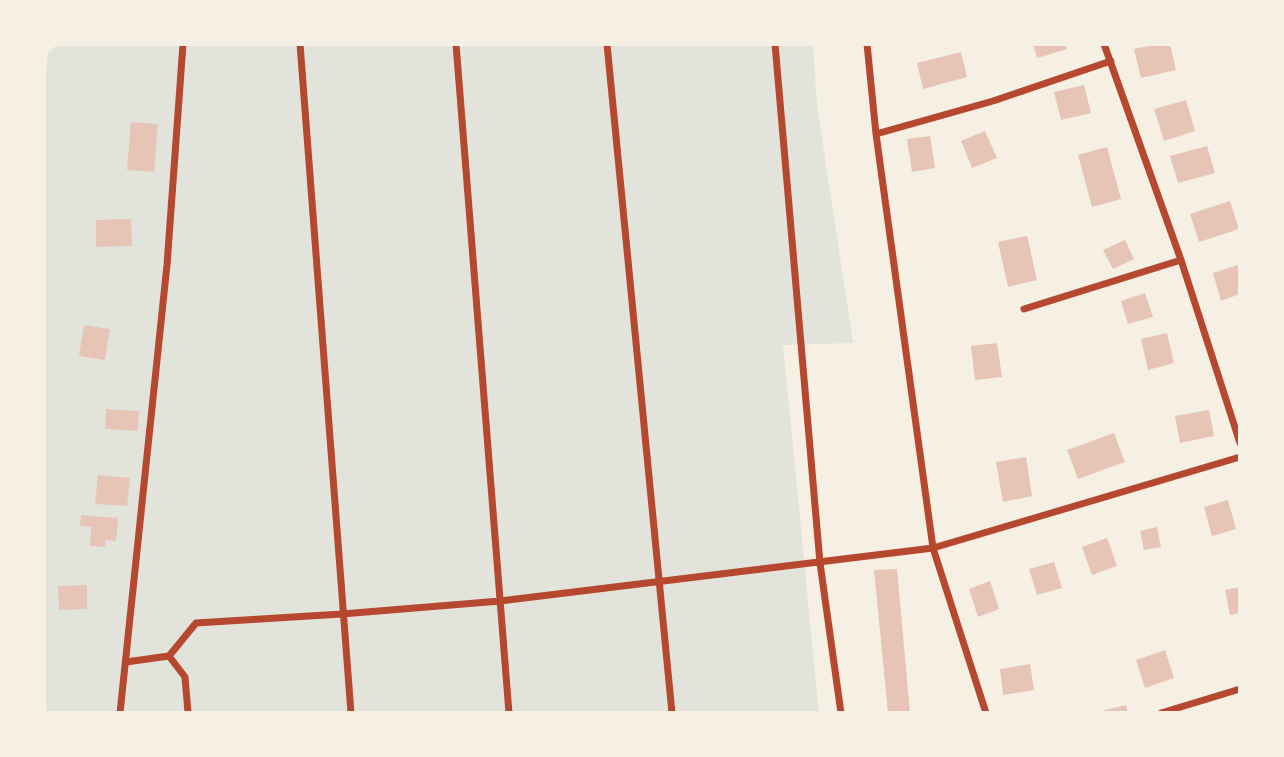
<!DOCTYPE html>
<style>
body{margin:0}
#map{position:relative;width:1284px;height:757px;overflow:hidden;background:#f6efe4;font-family:Commissioner,sans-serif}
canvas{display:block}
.frame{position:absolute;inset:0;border:46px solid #f6efe4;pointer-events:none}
</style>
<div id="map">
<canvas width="1284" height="757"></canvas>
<div class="frame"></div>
</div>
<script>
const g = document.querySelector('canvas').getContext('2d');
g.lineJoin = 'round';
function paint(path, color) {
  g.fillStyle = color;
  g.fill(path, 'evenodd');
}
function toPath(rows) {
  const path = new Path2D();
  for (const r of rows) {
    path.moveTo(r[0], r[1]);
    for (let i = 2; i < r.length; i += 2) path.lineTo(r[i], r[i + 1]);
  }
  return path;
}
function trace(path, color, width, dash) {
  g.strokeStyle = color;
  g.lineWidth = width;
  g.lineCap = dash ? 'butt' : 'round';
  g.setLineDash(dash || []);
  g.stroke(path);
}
const green = toPath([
 [58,44,813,44,817,105,853,343,783,345,819,713,44,713,44,90,48,53]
]);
const building = toPath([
 [1033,44,1065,44,1067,49,1037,58],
 [1157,44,1170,44,1176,70,1141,78,1134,49],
 [961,52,967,77,923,89,917,63],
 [1084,85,1091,113,1061,120,1054,92],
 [1186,100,1195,131,1164,141,1154,109],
 [131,122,158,124,154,172,127,170],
 [985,131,997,158,972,168,961,141],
 [930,136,935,168,912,172,907,139],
 [1207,146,1215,173,1178,183,1170,156],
 [1107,147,1121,199,1092,207,1078,155],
 [1230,201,1239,229,1199,242,1190,214],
 [131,219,132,246,96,247,96,220],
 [1027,236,1037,280,1008,287,998,242],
 [1125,240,1134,259,1113,269,1103,250],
 [1240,264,1240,294,1221,301,1213,273],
 [1145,293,1153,317,1128,324,1121,301],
 [84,325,110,329,105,360,79,356],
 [1167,333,1174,363,1148,370,1141,339],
 [997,343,1002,377,975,380,971,346],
 [106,409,139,411,138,431,105,429],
 [1209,410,1214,436,1180,443,1175,416],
 [1114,433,1125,462,1078,479,1067,450],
 [1026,457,1032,496,1003,502,996,462],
 [98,475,130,478,127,506,95,504],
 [1228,500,1236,529,1212,536,1204,507],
 [81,515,118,518,116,541,106,540,105,547,90,546,91,527,80,526],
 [1157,527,1161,547,1144,550,1140,531],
 [1107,538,1117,566,1092,575,1082,547],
 [1054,562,1062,588,1037,595,1029,569],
 [897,569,910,713,888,713,874,570],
 [990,581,999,609,978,617,969,589],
 [87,585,87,609,59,610,58,586],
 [1240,587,1240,613,1230,615,1225,590],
 [1165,650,1174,678,1145,688,1136,660],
 [1030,664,1034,690,1003,695,1000,669],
 [1126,705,1128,713,1102,713,1102,711]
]);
const minor = toPath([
 [300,44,351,713],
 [456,44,509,713],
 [607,44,672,713],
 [775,44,820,563,841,713],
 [867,44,876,134,933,548,986,713],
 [1104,44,1181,260,1240,443],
 [876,134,993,101,1111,61],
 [1024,309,1181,260],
 [169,656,185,677,188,713],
 [126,662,169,656,196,623,342,614,500,601,933,548,1240,457],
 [120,713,167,265,183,44],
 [1161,713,1240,689]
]);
paint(green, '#e2e4dc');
paint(building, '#e6c5b7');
trace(minor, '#b5482f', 7);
</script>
